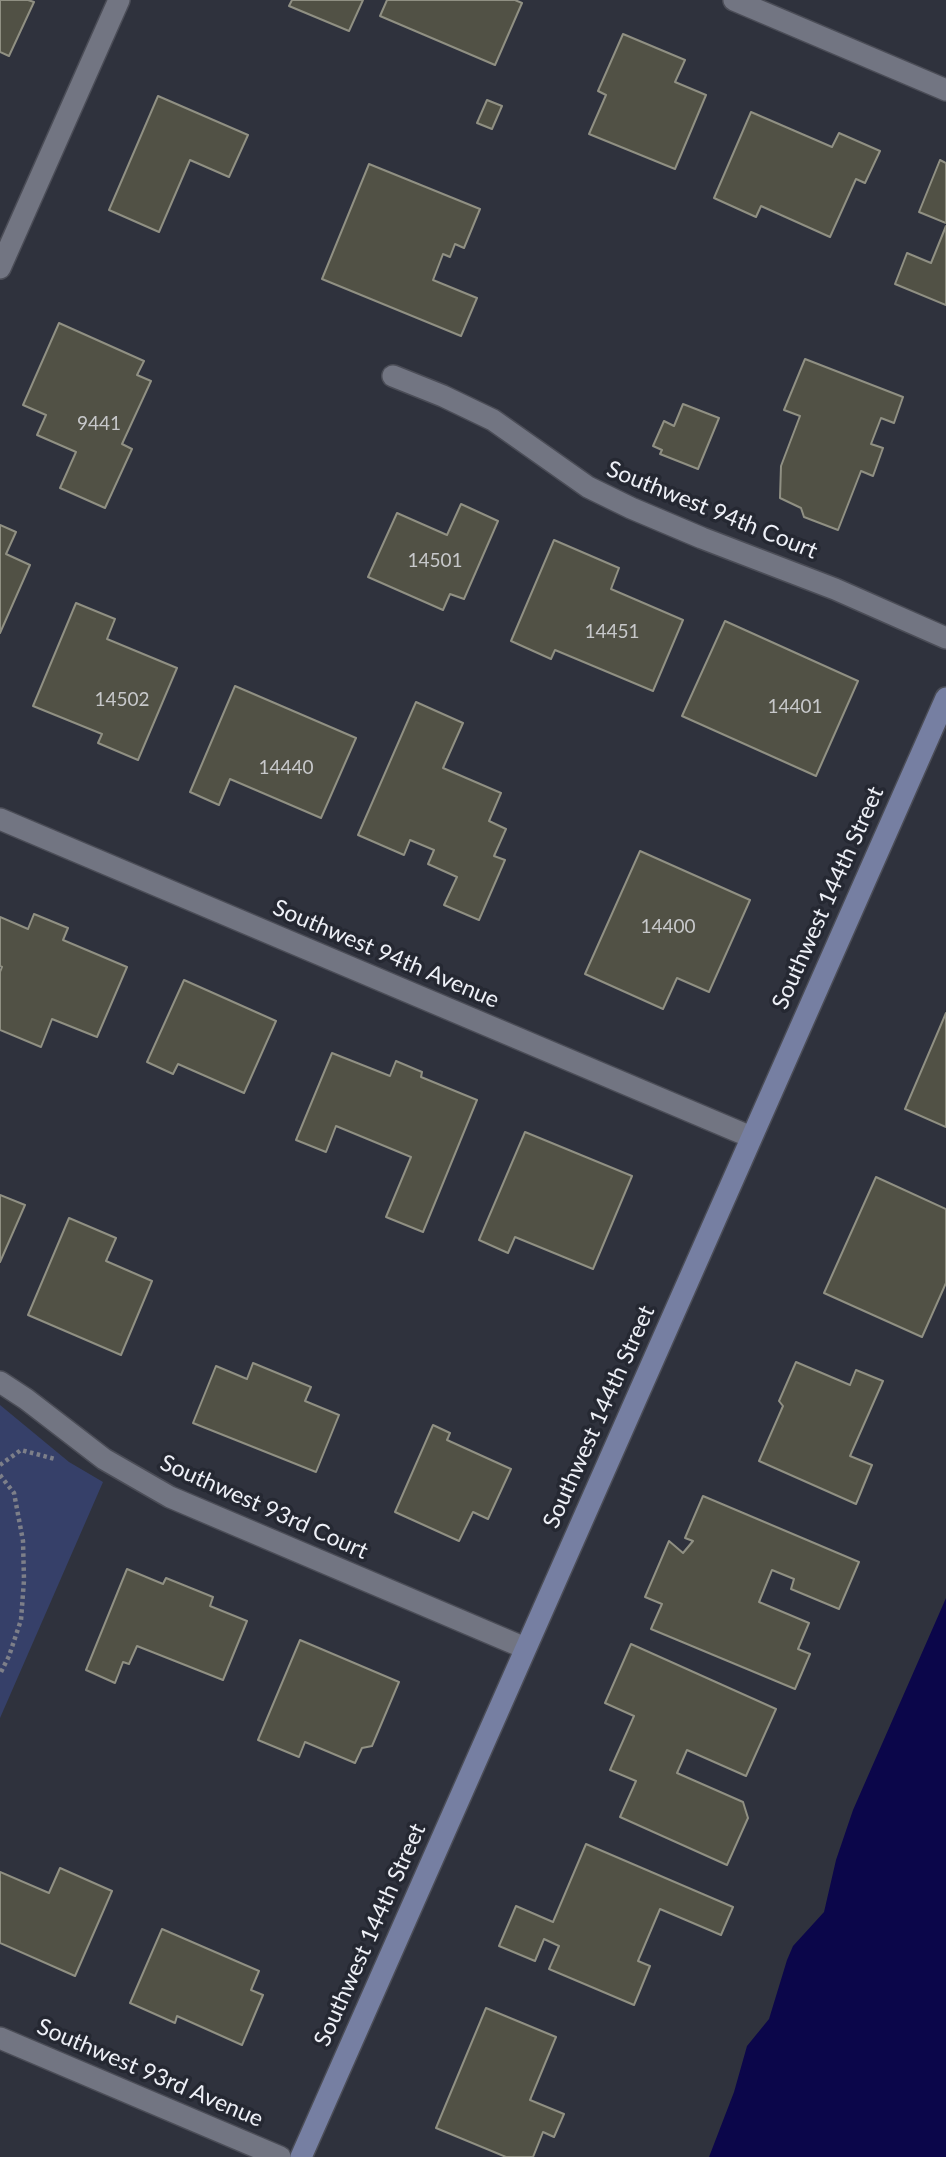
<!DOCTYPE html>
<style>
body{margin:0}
canvas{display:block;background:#2f323d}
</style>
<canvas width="946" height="2157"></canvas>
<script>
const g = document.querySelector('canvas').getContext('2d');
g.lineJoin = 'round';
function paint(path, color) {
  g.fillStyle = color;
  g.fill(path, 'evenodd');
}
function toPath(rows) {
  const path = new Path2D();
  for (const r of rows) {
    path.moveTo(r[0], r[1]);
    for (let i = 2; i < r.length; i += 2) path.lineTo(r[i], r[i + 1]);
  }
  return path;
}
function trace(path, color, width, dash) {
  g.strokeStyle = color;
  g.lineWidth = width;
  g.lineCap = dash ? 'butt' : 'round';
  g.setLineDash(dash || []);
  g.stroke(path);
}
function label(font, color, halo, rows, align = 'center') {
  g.font = font + ' Lato,sans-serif';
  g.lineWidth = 7;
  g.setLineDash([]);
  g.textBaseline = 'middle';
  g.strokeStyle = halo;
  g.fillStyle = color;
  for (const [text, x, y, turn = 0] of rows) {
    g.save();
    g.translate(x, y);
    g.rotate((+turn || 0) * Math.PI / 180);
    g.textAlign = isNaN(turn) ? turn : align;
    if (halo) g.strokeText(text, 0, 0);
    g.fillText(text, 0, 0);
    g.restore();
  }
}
const green = toPath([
 [0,1405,69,1462,103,1482,0,1718]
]);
const water = toPath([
 [946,1598,946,2157,709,2157,734,2092,747,2046,769,2019,787,1960,793,1946,824,1912,836,1860,853,1810]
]);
const building = toPath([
 [0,0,28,0,34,2,9,56,0,52,0,0],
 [292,0,363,0,349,31,289,6,292,0],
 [387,0,515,0,522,3,495,65,380,16,387,0],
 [623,34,685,60,675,82,706,95,675,169,589,134,606,95,598,91,623,34],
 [158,96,248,135,229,177,190,160,159,232,109,210,158,96],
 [487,100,502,106,492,129,477,123,487,100],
 [751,112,832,147,839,133,880,151,865,183,856,179,830,237,761,206,756,217,714,198,751,112],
 [940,160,946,163,946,223,919,212,940,160],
 [369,164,480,209,464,248,455,244,450,257,443,254,433,280,477,298,461,336,322,279,369,164],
 [946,226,946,305,895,284,907,253,931,263,946,226],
 [59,323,144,361,137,375,151,381,122,444,132,449,105,508,60,488,76,452,37,435,46,415,23,405,59,323],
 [805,359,903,397,894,423,881,418,871,444,883,448,873,476,861,471,838,530,804,517,801,508,780,498,781,466,800,416,784,410,805,359],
 [683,404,719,418,698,469,660,454,662,450,653,446,664,421,674,426,683,404],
 [461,504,498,521,464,599,450,594,443,610,368,577,397,513,447,535,461,504],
 [0,525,16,532,6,554,30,565,0,633,0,525],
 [554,540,619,568,611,589,683,620,653,691,555,650,551,659,511,641,554,540],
 [76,603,115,619,107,639,177,668,138,760,98,743,102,734,33,706,76,603],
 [725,621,858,681,816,776,682,716,725,621],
 [235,686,356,738,321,818,230,779,219,805,190,792,235,686],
 [416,702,463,723,443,768,501,793,489,821,506,829,494,856,505,860,479,920,444,905,457,877,428,864,434,850,410,840,404,855,358,835,416,702],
 [640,851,750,900,709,992,677,978,663,1009,585,974,640,851],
 [34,914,68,928,63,940,127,967,97,1037,52,1019,41,1047,0,1030,0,972,2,967,0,966,0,917,28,929,34,914],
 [184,980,276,1021,244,1093,178,1064,173,1074,147,1062,184,980],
 [946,1013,946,1127,905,1109,946,1013],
 [332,1053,390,1076,396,1061,422,1072,421,1077,477,1100,423,1232,386,1217,411,1157,336,1126,326,1152,296,1140,332,1053],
 [525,1132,632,1176,593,1269,515,1237,508,1253,479,1240,525,1132],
 [876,1177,946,1209,946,1283,922,1337,824,1293,876,1177],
 [0,1195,25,1205,0,1262,0,1195],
 [69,1218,116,1238,106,1261,152,1281,121,1355,28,1315,69,1218],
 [796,1362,850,1385,856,1370,883,1381,850,1456,872,1465,856,1504,759,1461,783,1406,779,1401,796,1362],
 [253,1363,311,1387,305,1401,339,1415,316,1472,193,1423,216,1366,247,1379,253,1363],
 [433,1425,450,1433,447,1440,511,1469,488,1519,473,1512,459,1541,395,1512,433,1425],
 [703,1496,859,1562,839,1609,791,1589,794,1579,772,1570,759,1602,809,1623,798,1649,810,1654,795,1689,651,1629,662,1604,645,1597,669,1541,683,1553,693,1541,685,1538,703,1496],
 [127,1569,163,1584,166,1578,213,1597,210,1606,247,1621,223,1680,137,1646,129,1664,123,1662,115,1683,86,1670,127,1569],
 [300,1640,399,1682,372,1746,362,1748,355,1763,305,1742,299,1757,258,1740,300,1640],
 [631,1644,776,1709,746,1776,687,1750,677,1773,743,1802,748,1818,727,1865,620,1817,636,1781,610,1770,634,1716,605,1703,631,1644],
 [586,1844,733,1907,721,1935,660,1909,638,1961,650,1966,634,2005,549,1969,559,1946,544,1939,535,1961,499,1946,516,1906,553,1922,586,1844],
 [60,1868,112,1891,75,1976,0,1943,0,1872,49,1893,60,1868],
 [162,1929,259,1971,251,1990,263,1995,242,2045,177,2016,175,2023,130,2003,162,1929],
 [486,2008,556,2037,530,2100,564,2114,554,2137,543,2132,533,2157,506,2157,436,2128,486,2008]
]);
const path = toPath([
 [0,1465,21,1450,55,1459],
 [0,1475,14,1493,23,1541,24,1580,21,1620,9,1656,0,1674]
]);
const street = toPath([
 [734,0,946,90],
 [0,268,119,0],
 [393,376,443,396,493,420,588,487,631,508,702,538,835,589,946,638],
 [0,819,751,1137],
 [0,1382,26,1399,104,1459,170,1497,525,1648],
 [0,2038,280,2157]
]);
const secondary = toPath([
 [301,2157,946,698]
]);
const numberNames = [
 ["9441",99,424],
 ["14501",435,561],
 ["14451",612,632],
 ["14502",122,700],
 ["14401",795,707],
 ["14440",286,768],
 ["14400",668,927]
];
const streetNames = [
 ["Southwest 94th Court",712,510,22],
 ["Southwest 144th Street",828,898,-66],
 ["Southwest 94th Avenue",386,954,23],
 ["Southwest 144th Street",599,1417,-66],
 ["Southwest 93rd Court",264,1507,24],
 ["Southwest 144th Street",370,1935,-66],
 ["Southwest 93rd Avenue",150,2073,23]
];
paint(green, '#364069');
paint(water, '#0b064a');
paint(building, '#515145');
trace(building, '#909083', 2);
trace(street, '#4b4d57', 24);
trace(secondary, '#4b4d57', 24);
trace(path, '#7d7f89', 4.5, [3.5, 3.5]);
trace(street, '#727582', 21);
trace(secondary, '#767fa2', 21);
label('19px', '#c7c8ca', null, numberNames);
label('23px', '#eef0f7', '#252832', streetNames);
</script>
